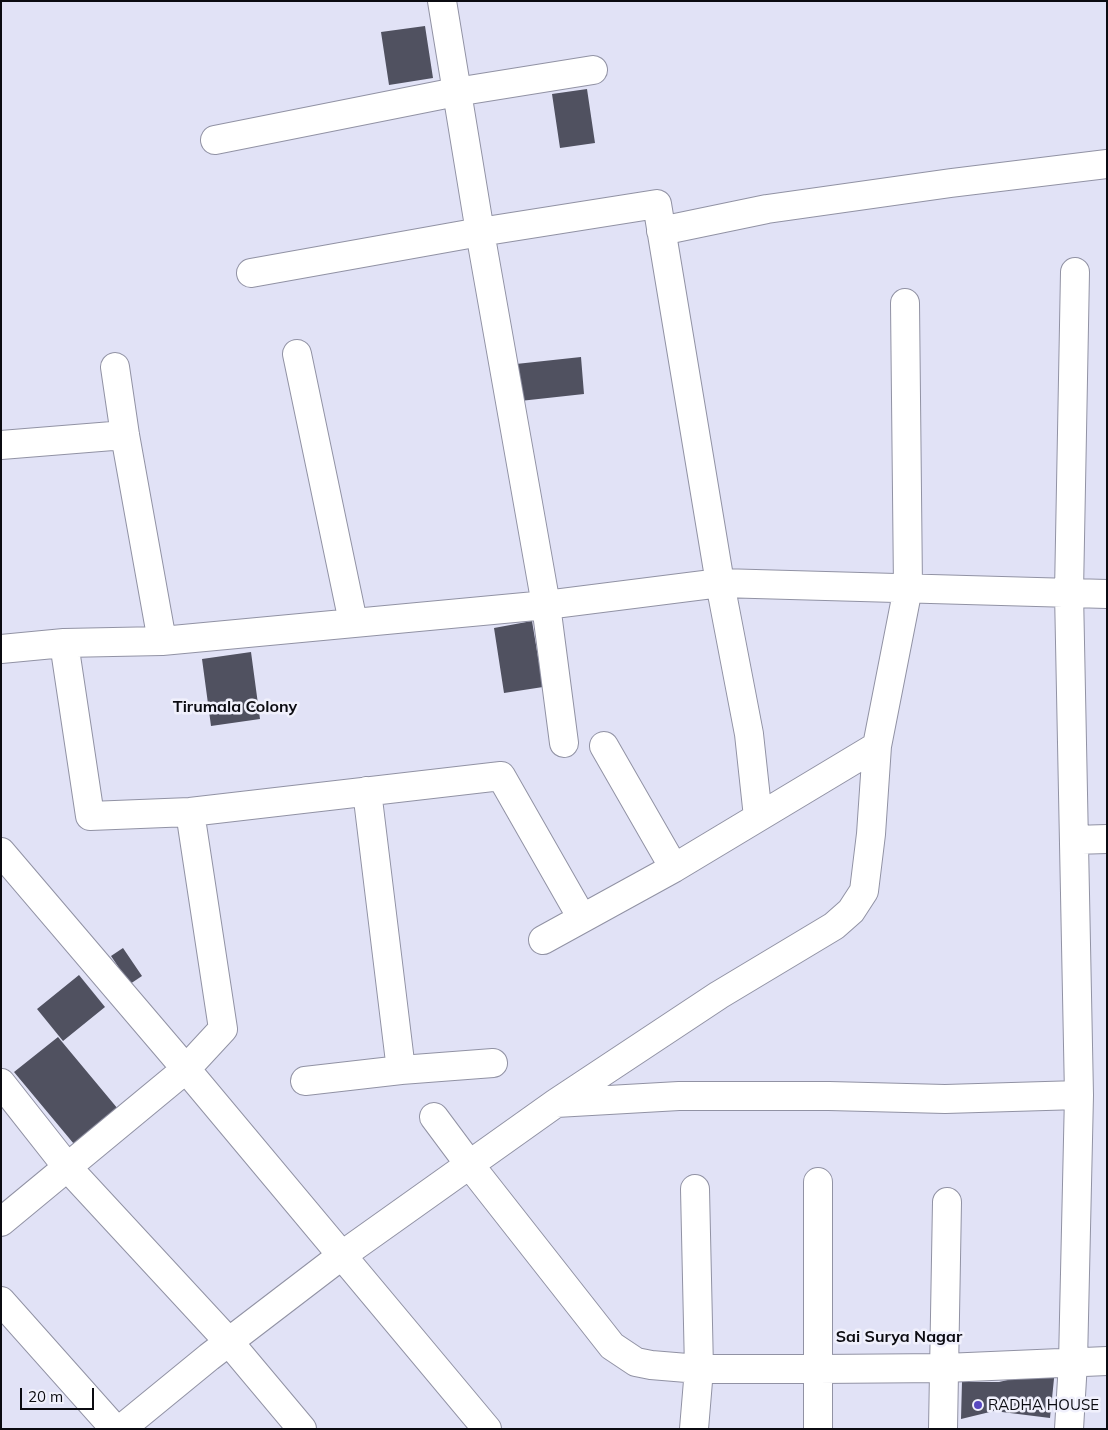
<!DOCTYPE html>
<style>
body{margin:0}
#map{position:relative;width:1108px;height:1430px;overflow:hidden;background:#e1e2f6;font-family:Mulish,sans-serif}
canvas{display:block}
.frame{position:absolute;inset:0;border:2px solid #0b0b11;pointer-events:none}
.scale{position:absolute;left:20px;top:1388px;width:74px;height:22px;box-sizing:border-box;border:2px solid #0b0b11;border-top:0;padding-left:6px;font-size:15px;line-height:18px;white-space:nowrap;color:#0b0b11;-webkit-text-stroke:4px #f0f0fc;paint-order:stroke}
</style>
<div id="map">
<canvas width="1108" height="1430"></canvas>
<div class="frame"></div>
<div class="scale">20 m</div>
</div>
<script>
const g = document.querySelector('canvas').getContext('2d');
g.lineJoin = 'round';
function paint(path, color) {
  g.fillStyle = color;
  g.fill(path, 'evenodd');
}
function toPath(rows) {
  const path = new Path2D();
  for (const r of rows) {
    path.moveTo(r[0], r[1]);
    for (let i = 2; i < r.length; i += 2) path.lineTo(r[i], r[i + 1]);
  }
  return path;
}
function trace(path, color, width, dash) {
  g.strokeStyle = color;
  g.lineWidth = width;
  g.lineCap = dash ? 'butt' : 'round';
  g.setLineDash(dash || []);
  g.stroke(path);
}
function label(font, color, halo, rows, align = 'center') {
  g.font = font + ' Mulish,sans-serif';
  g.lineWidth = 5;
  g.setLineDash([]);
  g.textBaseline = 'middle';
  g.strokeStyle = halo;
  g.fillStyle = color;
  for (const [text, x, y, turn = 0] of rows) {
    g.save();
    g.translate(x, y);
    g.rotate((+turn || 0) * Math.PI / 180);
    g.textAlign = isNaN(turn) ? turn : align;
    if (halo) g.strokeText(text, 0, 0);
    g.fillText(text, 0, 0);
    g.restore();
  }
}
const building = toPath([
 [425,26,433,78,389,85,381,32],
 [587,89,595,143,560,148,552,94],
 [581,357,584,394,520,401,516,364],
 [532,621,543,687,504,693,494,628],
 [251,652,260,719,211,726,202,659],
 [123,948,142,976,130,984,111,956],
 [79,975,105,1007,63,1041,37,1009],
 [58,1037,118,1109,74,1144,14,1072],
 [1055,1369,1050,1418,994,1411,961,1419,962,1382,999,1382]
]);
const minor = toPath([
 [215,140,456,92,593,70],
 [661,231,767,209,951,183,1107,164],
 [251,273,480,232,657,204,720,583,749,734,758,817],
 [297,354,353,622],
 [115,367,125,435,162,641],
 [1,445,125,435],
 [64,643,90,816,190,812,501,776,582,918],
 [1,649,64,643,162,641,546,605,480,232,442,1],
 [564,743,546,605,720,583,1107,594],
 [604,746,674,868],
 [367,791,401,1070],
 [1074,840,1107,839],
 [1,852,186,1069,487,1429],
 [543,940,674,868,877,746],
 [305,1081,401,1070,493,1063],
 [1,1083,68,1168,229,1342,302,1429],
 [556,1103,679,1096,829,1096,945,1099,1079,1095],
 [434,1117,469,1164,612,1346,636,1362,651,1365,699,1369,818,1369,818,1182],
 [1,1222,186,1069,223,1029,190,812],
 [1,1301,115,1429],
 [121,1429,209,1357,341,1256,556,1103,719,995,834,926,851,911,864,891,871,834,877,746,908,588,905,303],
 [694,1429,699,1369,695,1189],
 [818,1429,818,1369,945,1368,1107,1361],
 [943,1429,947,1202],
 [1069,1429,1073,1362,1079,1095,1069,592,1075,272]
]);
const markers = [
 [978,1405,5,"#5848c0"]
];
const poiNames = [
 ["RADHA HOUSE",988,1405]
];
const neighbourhoodNames = [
 ["Tirumala Colony",235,707],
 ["Sai Surya Nagar",899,1337]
];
paint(building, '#505160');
trace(minor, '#9192a4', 30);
trace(minor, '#fff', 28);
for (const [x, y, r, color] of markers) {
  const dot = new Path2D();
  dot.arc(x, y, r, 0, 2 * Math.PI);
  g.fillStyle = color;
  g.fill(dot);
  trace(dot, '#f0f0fc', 2);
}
label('15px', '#0b0b11', '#f0f0fc', poiNames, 'left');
label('bold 16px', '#0b0b11', '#f0f0fc', neighbourhoodNames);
</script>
